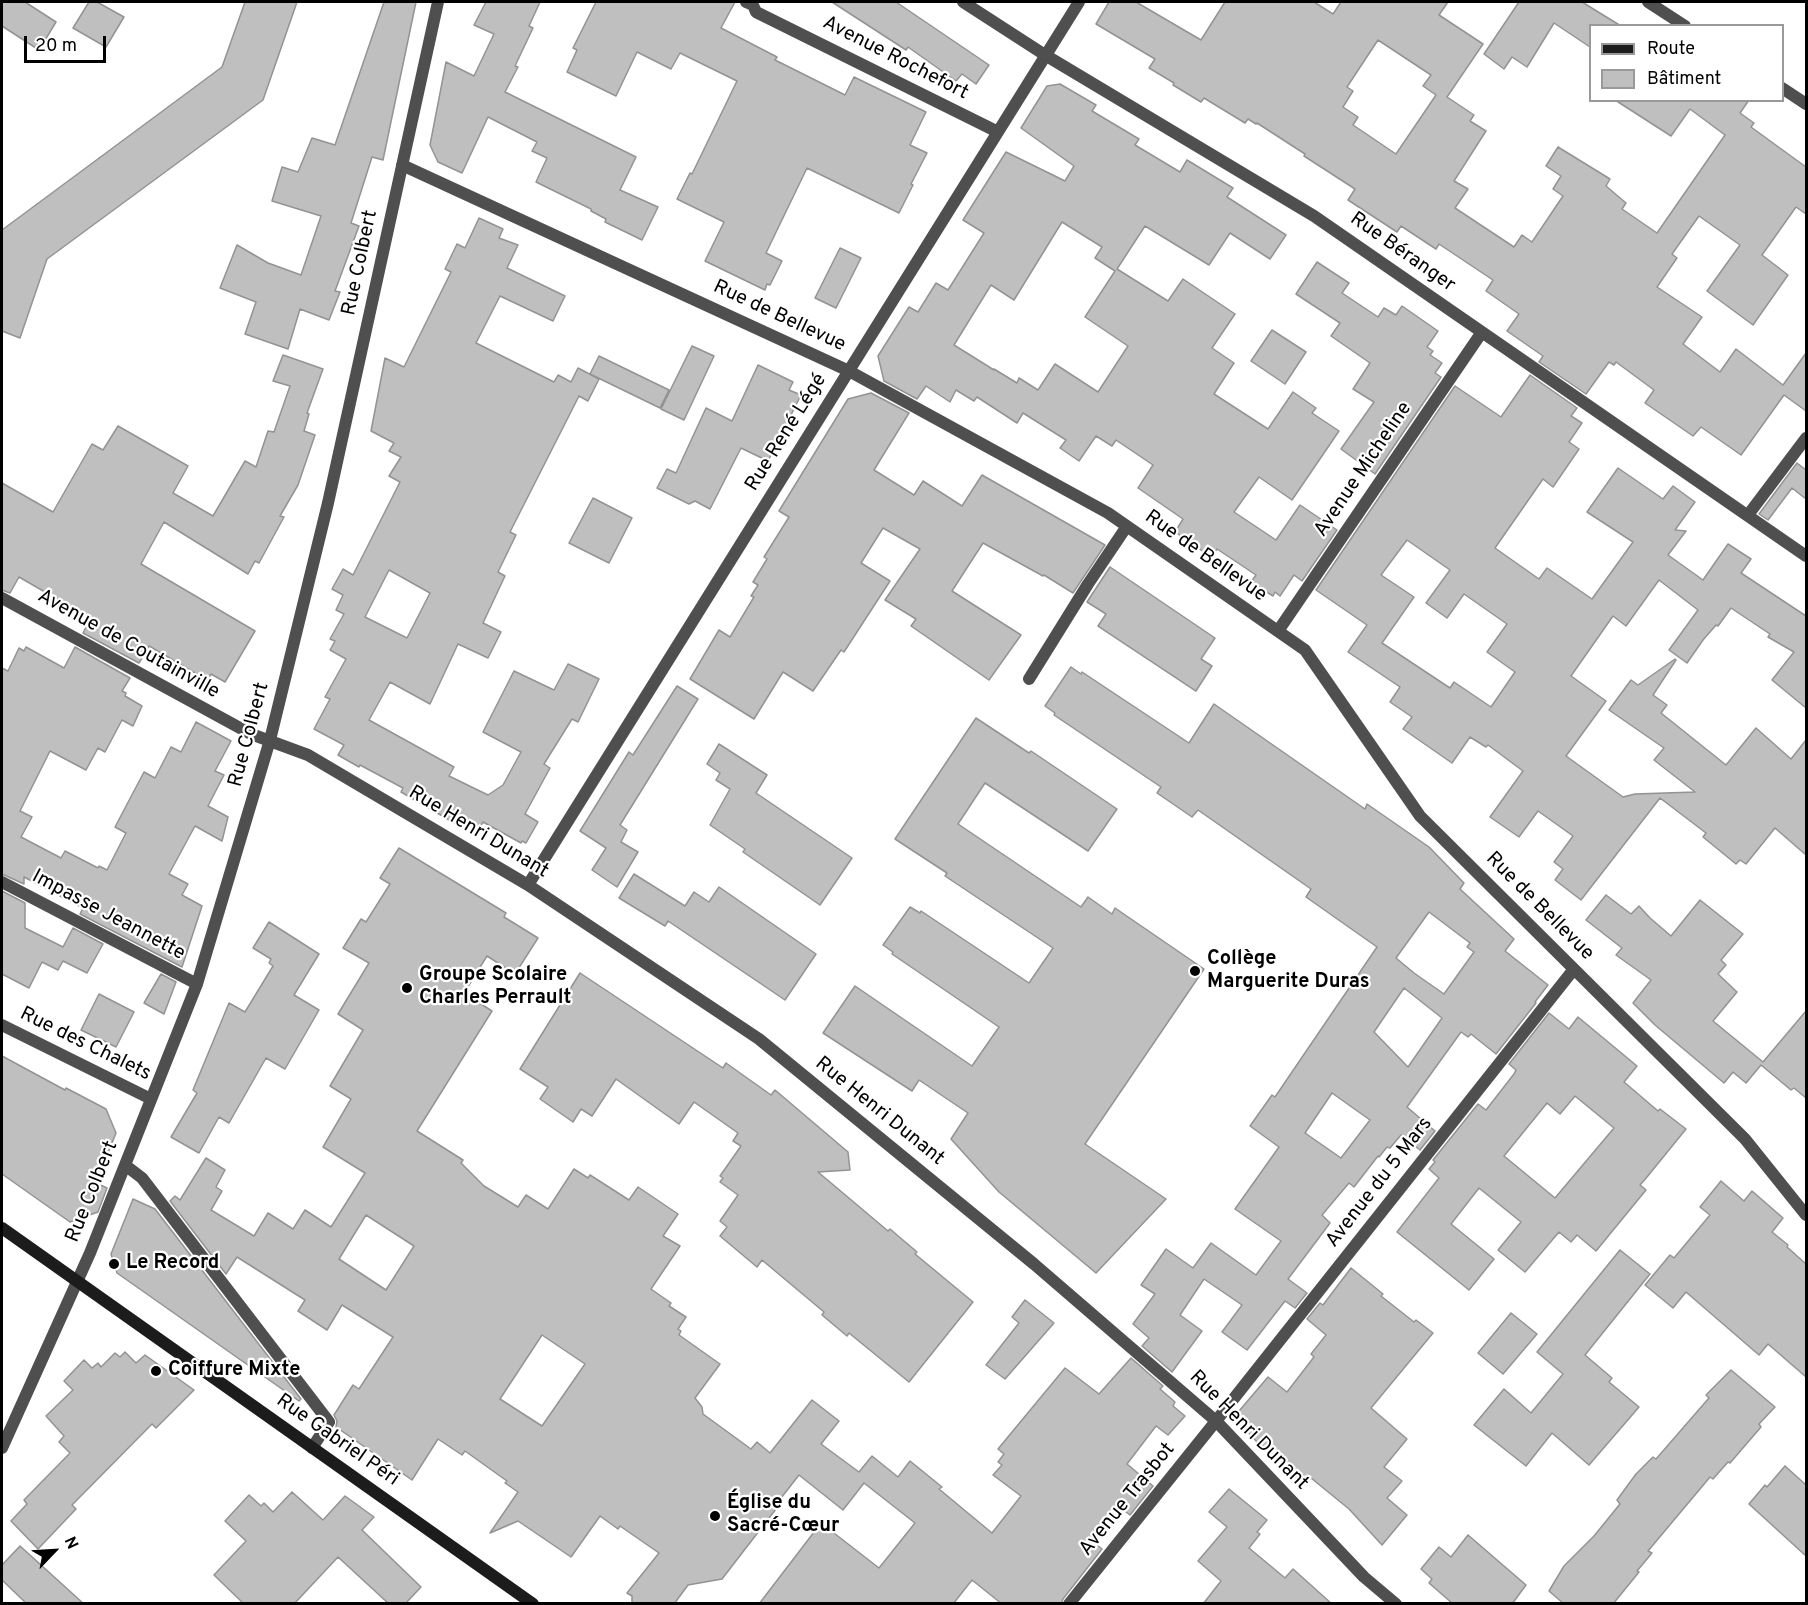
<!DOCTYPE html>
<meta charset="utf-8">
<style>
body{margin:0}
#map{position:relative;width:1808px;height:1605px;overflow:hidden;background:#fff;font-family:Overpass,sans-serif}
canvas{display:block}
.frame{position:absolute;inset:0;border:3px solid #000;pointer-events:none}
.legend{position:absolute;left:1589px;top:24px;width:195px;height:78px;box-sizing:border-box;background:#fff;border:2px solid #999;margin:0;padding:8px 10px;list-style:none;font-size:18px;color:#000}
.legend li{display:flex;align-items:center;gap:12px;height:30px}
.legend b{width:30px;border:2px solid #999}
.north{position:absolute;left:24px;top:1521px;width:60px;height:60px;-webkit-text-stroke:4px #fff;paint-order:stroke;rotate:65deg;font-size:16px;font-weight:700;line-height:24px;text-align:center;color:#000}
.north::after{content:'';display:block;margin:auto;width:21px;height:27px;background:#000;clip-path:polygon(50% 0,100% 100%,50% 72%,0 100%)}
.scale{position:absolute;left:24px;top:36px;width:82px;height:27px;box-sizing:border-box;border:3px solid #000;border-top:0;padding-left:8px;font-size:18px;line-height:21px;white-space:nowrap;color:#000;-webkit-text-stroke:4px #fff;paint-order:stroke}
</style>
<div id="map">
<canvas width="1808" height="1605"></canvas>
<div class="frame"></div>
<ul class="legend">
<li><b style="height:8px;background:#1c1c1c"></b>Route</li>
<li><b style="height:16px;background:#bfbfbf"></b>Bâtiment</li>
</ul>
<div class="north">N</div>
<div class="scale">20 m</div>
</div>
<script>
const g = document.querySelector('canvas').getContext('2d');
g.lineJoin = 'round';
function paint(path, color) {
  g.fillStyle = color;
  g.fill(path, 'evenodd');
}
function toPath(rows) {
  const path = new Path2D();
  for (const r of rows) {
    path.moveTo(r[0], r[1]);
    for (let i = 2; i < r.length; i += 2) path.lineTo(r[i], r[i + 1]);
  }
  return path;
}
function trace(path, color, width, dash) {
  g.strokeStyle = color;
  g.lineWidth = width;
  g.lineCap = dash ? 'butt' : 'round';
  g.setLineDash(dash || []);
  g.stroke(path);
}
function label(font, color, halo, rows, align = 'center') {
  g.font = font + ' Overpass,sans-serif';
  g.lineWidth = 4.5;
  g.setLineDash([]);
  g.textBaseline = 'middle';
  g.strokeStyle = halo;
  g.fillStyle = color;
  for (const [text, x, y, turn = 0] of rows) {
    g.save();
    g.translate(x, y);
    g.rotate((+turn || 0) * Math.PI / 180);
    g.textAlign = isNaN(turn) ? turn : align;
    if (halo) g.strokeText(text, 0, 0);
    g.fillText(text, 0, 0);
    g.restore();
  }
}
const building = toPath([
 [2,2,25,2,56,22,39,50,2,26,2,2],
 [89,2,97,2,124,17,106,47,73,28,89,2],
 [245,2,297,2,263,100,47,259,20,338,2,331,2,230,222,67,245,2],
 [384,2,416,2,383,160,372,157,351,223,359,226,335,291,340,292,329,320,300,309,288,349,245,334,256,302,220,288,237,245,268,263,301,275,321,216,272,201,282,167,298,172,312,138,335,145,384,2],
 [486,2,540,2,529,26,533,28,515,66,518,67,505,92,636,157,620,190,658,207,642,240,605,222,606,219,591,211,591,209,536,182,547,158,532,151,537,142,488,117,462,173,438,162,430,145,446,62,474,76,494,34,474,25,486,2],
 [596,2,735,2,721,28,777,57,775,60,845,95,854,77,926,112,910,145,927,153,911,184,913,185,899,213,807,168,766,253,782,261,770,285,767,284,765,290,705,261,724,222,677,199,690,173,692,174,737,81,680,53,671,69,637,52,616,96,567,72,577,50,573,48,596,2],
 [832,2,896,2,989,65,976,84,962,74,956,81,908,47,906,50,832,2],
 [1109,2,1136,2,1201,40,1225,2,1314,2,1333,14,1341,2,1448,2,1439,15,1483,44,1447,97,1474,115,1470,121,1486,131,1454,181,1468,189,1455,208,1514,247,1522,235,1532,242,1563,196,1553,189,1561,176,1546,166,1558,147,1610,179,1606,186,1626,203,1622,209,1657,233,1725,135,1690,109,1671,136,1615,100,1749,100,1740,113,1754,123,1751,127,1806,167,1806,214,1796,207,1762,255,1788,275,1753,325,1707,291,1740,245,1699,216,1672,254,1677,258,1657,287,1702,317,1683,344,1720,372,1736,349,1783,385,1806,353,1806,411,1784,395,1741,455,1701,427,1693,436,1645,403,1654,390,1616,362,1614,365,1609,362,1586,394,1539,362,1543,356,1507,331,1519,314,1486,291,1493,280,1439,244,1436,249,1401,226,1397,232,1348,200,1355,189,1304,156,1305,154,1257,123,1256,124,1248,119,1245,123,1204,98,1201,102,1173,85,1174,83,1149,68,1155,59,1096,24,1109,2],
 [1378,40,1431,75,1423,86,1436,95,1396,154,1353,125,1358,117,1343,107,1353,91,1347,87,1378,40],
 [1519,2,1582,2,1621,26,1590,26,1590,47,1554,23,1527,67,1512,57,1504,69,1484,54,1519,2],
 [1060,84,1096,105,1092,111,1139,139,1135,145,1180,172,1187,160,1233,188,1227,197,1286,235,1270,259,1230,233,1209,265,1145,226,1117,269,1168,301,1183,279,1235,314,1212,348,1234,363,1214,394,1268,429,1293,392,1316,408,1312,413,1339,431,1292,500,1259,477,1234,512,1276,540,1300,505,1337,530,1302,581,1294,575,1280,596,1275,592,1273,596,1251,582,1256,575,1217,549,1211,557,1175,532,1183,519,1138,488,1153,465,1116,440,1112,446,1096,436,1079,461,1060,448,1066,440,1023,413,1017,423,977,397,974,401,956,390,950,402,926,386,917,399,884,381,878,356,909,307,918,312,936,283,948,290,984,233,963,220,1006,152,1065,181,1074,166,1021,128,1047,86,1060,84],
 [1062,222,1102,247,1095,258,1115,271,1085,317,1128,346,1098,392,1055,364,1038,390,1019,378,1017,383,994,369,994,370,954,345,991,285,1014,300,1062,222],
 [479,218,503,229,499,238,518,245,507,268,565,296,553,321,500,296,476,343,554,382,558,375,571,382,578,368,599,379,588,401,579,396,510,532,516,535,498,572,505,576,483,623,501,632,488,658,458,644,430,704,390,682,369,720,454,767,449,776,488,795,503,785,521,752,483,732,514,671,554,690,568,664,599,679,578,722,572,719,544,764,550,768,525,814,538,822,526,843,522,841,521,843,483,822,475,835,401,792,403,788,360,765,359,767,338,755,344,745,314,729,330,699,325,697,346,659,330,650,335,641,330,639,344,614,336,610,343,595,332,589,343,569,353,575,400,482,389,476,401,457,389,451,394,443,371,431,385,358,404,367,451,272,445,269,457,244,465,248,479,218],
 [389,570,430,593,407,638,365,617,389,570],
 [840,248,861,258,836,308,815,298,840,248],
 [1317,262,1349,283,1342,293,1378,317,1384,308,1396,315,1402,306,1438,331,1427,347,1433,351,1430,355,1442,363,1435,373,1441,377,1375,474,1341,449,1374,402,1353,389,1370,363,1331,336,1340,323,1296,294,1317,262],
 [1272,330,1306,352,1285,384,1251,361,1272,330],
 [692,346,714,356,684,420,661,409,692,346],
 [283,355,323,369,307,413,309,414,304,431,315,435,298,485,280,516,284,517,259,563,255,561,248,574,164,522,141,564,255,631,225,682,211,674,207,680,149,646,139,663,83,633,87,625,79,622,83,614,19,577,10,593,2,590,2,483,53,512,92,444,103,450,118,426,188,466,173,493,213,516,245,461,256,467,268,431,274,432,290,386,273,381,283,355],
 [599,356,669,390,660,408,590,374,599,356],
 [758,365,793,382,789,390,801,395,768,461,741,448,710,509,695,501,689,504,657,488,667,469,676,473,706,408,732,421,758,365],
 [1530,375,1577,408,1571,416,1582,423,1569,442,1579,449,1553,487,1543,479,1495,548,1539,579,1547,568,1592,599,1633,542,1587,512,1618,468,1663,499,1673,486,1695,502,1675,530,1686,531,1668,555,1703,580,1728,544,1751,559,1741,573,1806,616,1806,708,1772,680,1794,652,1768,637,1770,634,1731,608,1718,626,1716,625,1703,640,1687,663,1669,650,1698,610,1659,580,1626,626,1613,616,1571,676,1606,701,1566,756,1623,797,1635,794,1695,792,1654,760,1664,748,1609,710,1631,680,1638,685,1675,659,1676,660,1653,695,1667,705,1661,713,1726,765,1756,728,1791,759,1806,740,1806,855,1775,828,1746,864,1740,860,1736,864,1703,837,1706,833,1660,798,1581,900,1555,880,1563,869,1554,862,1573,836,1538,811,1519,837,1490,817,1523,771,1488,745,1486,747,1470,737,1452,763,1403,729,1412,717,1390,702,1400,687,1348,652,1367,625,1316,590,1455,386,1501,417,1530,375],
 [1407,540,1450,570,1426,603,1447,618,1464,594,1507,624,1487,652,1515,672,1491,707,1454,682,1450,688,1382,643,1414,597,1381,575,1407,540],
 [871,393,909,413,874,470,914,495,923,481,962,506,982,475,1105,545,1073,593,1044,575,1043,576,983,543,952,591,1021,635,989,680,911,626,916,619,885,600,920,549,883,528,861,563,890,581,844,652,841,650,813,691,783,672,754,719,690,679,719,630,730,637,754,597,751,596,758,585,753,582,767,559,764,557,789,517,779,511,848,399,871,393],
 [1797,463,1806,470,1806,499,1792,488,1768,520,1759,514,1797,463],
 [593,498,632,518,609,563,569,543,593,498],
 [1110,567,1215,638,1201,659,1212,666,1196,691,1098,626,1106,614,1087,602,1110,567],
 [26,647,64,668,75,647,130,678,122,691,126,693,125,696,142,706,133,726,122,720,105,752,98,748,86,770,50,751,20,811,32,817,21,837,61,858,65,851,98,868,99,866,107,870,126,833,115,827,144,772,155,778,171,747,181,752,196,722,231,741,215,771,224,775,208,806,228,817,222,841,195,826,169,874,188,884,182,895,202,906,182,967,80,914,83,908,24,877,24,884,2,874,2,668,8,671,19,648,24,651,26,647],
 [1071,667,1081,674,1082,672,1189,743,1214,704,1365,809,1367,804,1429,847,1464,883,1460,889,1514,939,1505,951,1548,985,1535,1002,1536,1003,1496,1054,1471,1034,1468,1037,1461,1032,1407,1107,1435,1131,1420,1150,1401,1135,1390,1148,1387,1147,1379,1157,1378,1156,1354,1187,1349,1183,1322,1215,1330,1223,1288,1279,1307,1293,1295,1308,1285,1301,1247,1350,1222,1332,1242,1305,1204,1279,1180,1315,1202,1331,1172,1372,1142,1346,1149,1338,1133,1324,1155,1294,1141,1285,1166,1249,1193,1268,1211,1243,1256,1275,1281,1241,1235,1209,1279,1147,1250,1126,1272,1095,1275,1097,1377,947,1306,897,1311,889,1198,810,1192,817,1157,793,1161,787,1054,715,1055,713,1045,706,1071,667],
 [1429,912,1470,943,1467,947,1474,952,1444,994,1414,973,1396,958,1429,912],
 [1404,988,1442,1018,1408,1067,1374,1032,1404,988],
 [1332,1093,1370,1120,1341,1158,1305,1133,1332,1093],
 [677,686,698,699,620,825,627,830,621,842,638,852,617,887,592,870,606,848,580,831,629,752,633,755,677,686],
 [976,718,1029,753,1031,751,1117,809,1088,851,985,783,958,824,1081,907,1088,897,1112,914,1115,908,1204,969,1085,1144,1166,1199,1096,1273,999,1192,951,1139,968,1113,919,1080,912,1091,823,1033,855,986,972,1066,999,1027,892,954,893,952,883,945,910,907,920,913,921,911,1029,983,1053,948,945,876,947,873,895,839,976,718],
 [719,744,767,775,756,793,852,858,820,905,743,852,745,849,710,825,730,789,716,780,720,773,707,764,719,744],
 [399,848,506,913,504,917,538,938,515,974,487,956,464,993,492,1011,417,1131,463,1160,461,1163,484,1186,518,1207,526,1195,548,1209,574,1169,588,1178,590,1175,629,1200,638,1187,678,1214,663,1236,680,1246,651,1289,671,1303,669,1306,686,1317,678,1329,681,1331,679,1335,720,1364,695,1398,702,1407,703,1414,751,1449,757,1442,770,1453,812,1400,839,1421,821,1444,859,1472,872,1456,898,1477,910,1461,942,1487,939,1489,992,1533,1021,1496,993,1475,1002,1465,998,1462,1004,1454,998,1449,1065,1368,1099,1394,1131,1358,1163,1386,1160,1389,1175,1402,1173,1406,1185,1416,1168,1435,1156,1426,1127,1464,1153,1486,1130,1515,1118,1506,1091,1540,1102,1549,1063,1599,1061,1604,1002,1604,972,1580,953,1604,759,1604,821,1523,879,1568,915,1523,864,1483,843,1510,799,1475,774,1507,776,1509,722,1579,688,1585,674,1604,632,1604,632,1596,627,1593,659,1553,620,1526,618,1529,600,1516,571,1557,518,1521,490,1533,518,1492,505,1483,507,1481,465,1451,462,1455,438,1439,412,1480,336,1427,337,1421,334,1415,353,1385,359,1389,393,1337,342,1305,327,1330,298,1311,305,1300,237,1257,226,1274,170,1201,175,1196,180,1200,206,1158,225,1170,216,1187,222,1191,211,1210,254,1236,268,1213,293,1229,305,1210,331,1227,365,1173,323,1147,351,1099,330,1086,363,1030,338,1014,369,963,343,948,361,919,366,922,390,884,380,878,399,848],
 [366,1215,414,1246,386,1290,339,1259,366,1215],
 [542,1335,585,1364,542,1426,500,1399,542,1335],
 [634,874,685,906,694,892,709,902,719,887,816,954,785,1000,668,921,665,926,619,898,634,874],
 [2,891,25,903,25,928,63,947,73,928,103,944,87,973,63,961,58,970,42,962,29,988,2,974,2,891],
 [1606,895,1631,914,1639,906,1650,918,1671,936,1700,900,1743,934,1721,960,1726,965,1718,974,1737,992,1713,1021,1763,1062,1806,1011,1806,1098,1794,1088,1791,1090,1761,1065,1746,1083,1733,1072,1724,1083,1655,1025,1633,1003,1651,980,1616,955,1622,948,1586,920,1606,895],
 [269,922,319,954,294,995,319,1010,285,1069,266,1058,229,1123,219,1117,199,1153,171,1137,197,1093,193,1090,229,1003,245,1012,273,966,269,963,271,959,253,948,269,922],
 [580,973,723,1068,726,1063,771,1095,775,1090,848,1152,850,1170,818,1172,888,1231,890,1229,917,1252,915,1254,973,1302,909,1382,849,1333,847,1336,822,1315,824,1312,762,1260,757,1267,720,1236,727,1227,720,1221,738,1195,720,1182,723,1178,720,1176,741,1146,733,1141,738,1133,694,1102,679,1124,616,1079,592,1116,581,1109,573,1122,540,1099,548,1087,520,1069,580,973],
 [161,974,176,982,164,1014,144,1003,161,974],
 [99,994,134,1012,116,1047,81,1030,99,994],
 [1549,1013,1569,1029,1578,1017,1637,1066,1624,1082,1658,1111,1660,1109,1686,1129,1647,1177,1640,1185,1646,1190,1596,1251,1577,1235,1571,1242,1559,1232,1525,1272,1498,1250,1521,1222,1479,1188,1451,1224,1494,1259,1469,1290,1397,1232,1439,1178,1429,1169,1435,1162,1433,1160,1478,1104,1486,1110,1514,1074,1516,1070,1509,1064,1549,1013],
 [1575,1096,1614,1128,1555,1198,1504,1156,1547,1103,1560,1114,1575,1096],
 [2,1056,65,1090,66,1088,106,1109,116,1133,96,1183,107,1188,98,1212,70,1222,2,1174,2,1056],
 [1721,1181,1744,1201,1752,1191,1783,1218,1772,1232,1788,1245,1787,1247,1806,1264,1806,1377,1768,1344,1759,1355,1686,1292,1673,1308,1645,1285,1670,1255,1674,1258,1710,1215,1700,1207,1721,1181],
 [133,1199,155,1209,301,1399,299,1401,117,1273,111,1254,133,1199],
 [1620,1250,1650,1274,1585,1355,1612,1378,1609,1382,1639,1407,1589,1465,1552,1433,1526,1466,1474,1425,1504,1389,1531,1413,1563,1374,1537,1352,1620,1250],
 [1351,1268,1383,1294,1381,1296,1414,1322,1416,1320,1433,1333,1371,1408,1407,1439,1384,1467,1402,1481,1387,1498,1407,1515,1382,1545,1349,1509,1311,1478,1308,1481,1299,1473,1293,1480,1240,1424,1239,1411,1268,1377,1287,1392,1314,1357,1311,1354,1326,1335,1307,1319,1320,1303,1323,1305,1351,1268],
 [1025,1300,1054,1323,1005,1379,986,1365,1019,1323,1012,1317,1025,1300],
 [1511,1313,1537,1334,1503,1374,1478,1353,1511,1313],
 [125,1352,136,1363,145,1355,194,1390,156,1428,152,1424,72,1505,76,1509,38,1549,11,1521,27,1504,24,1500,70,1453,59,1442,64,1436,46,1416,73,1390,64,1381,84,1360,92,1368,98,1363,101,1367,115,1353,120,1357,125,1352],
 [1731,1370,1775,1407,1759,1424,1761,1427,1730,1463,1728,1462,1713,1479,1710,1477,1648,1551,1652,1553,1637,1571,1639,1572,1613,1604,1564,1604,1549,1591,1564,1566,1594,1536,1620,1504,1617,1500,1636,1474,1653,1457,1656,1459,1709,1398,1706,1395,1731,1370],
 [1785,1466,1806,1485,1806,1556,1749,1504,1765,1485,1767,1487,1785,1466],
 [1229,1489,1267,1520,1257,1532,1260,1534,1249,1548,1285,1578,1293,1569,1332,1604,1203,1604,1221,1581,1198,1561,1227,1527,1209,1512,1229,1489],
 [292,1492,323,1520,345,1496,374,1517,362,1530,421,1587,405,1604,389,1604,338,1557,294,1604,244,1604,214,1575,246,1541,225,1521,249,1495,261,1506,264,1503,273,1512,292,1492],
 [1468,1535,1526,1585,1512,1604,1453,1604,1429,1583,1432,1579,1421,1569,1439,1547,1451,1557,1468,1535],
 [20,1546,84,1604,27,1604,2,1580,2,1565,20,1546]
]);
const minor = toPath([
 [746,2,753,5,756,12,998,132],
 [963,2,1045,55,1314,216,1806,556],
 [1648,2,1685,26],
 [1782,88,1806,104],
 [402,165,849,371,1108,513,1305,650,1420,816,1745,1139,1806,1215],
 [1748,515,1806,438],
 [2,598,251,734,308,755,528,885,759,1039,1034,1264,1216,1421,1364,1577,1396,1604],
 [1278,631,1482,332],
 [1029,679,1088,584,1127,526],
 [2,882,197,984],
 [528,885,1079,2],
 [2,1025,151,1099],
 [125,1165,142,1178,329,1422,312,1448],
 [2,1448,90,1253,197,984,270,740,328,503,438,2],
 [1069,1604,1216,1421,1574,969]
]);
const secondary = toPath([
 [2,1228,533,1604]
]);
const markers = [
 [1195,971,6,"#000"],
 [407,988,6,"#000"],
 [114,1264,6,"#000"],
 [156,1371,6,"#000"],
 [715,1516,6,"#000"]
];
const streetNames = [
 ["Avenue Rochefort",895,59,27],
 ["Rue Béranger",1402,253,35],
 ["Rue Colbert",361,263,-78],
 ["Rue de Bellevue",779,317,25],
 ["Rue René Légé",787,433,-58],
 ["Avenue Micheline",1364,470,-56],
 ["Rue de Bellevue",1205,557,35],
 ["Avenue de Coutainville",128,645,29],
 ["Rue Colbert",250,735,-75],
 ["Rue Henri Dunant",478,833,31],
 ["Rue de Bellevue",1539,907,45],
 ["Impasse Jeannette",108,916,28],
 ["Rue des Chalets",85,1045,26],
 ["Rue Henri Dunant",879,1112,39],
 ["Avenue du 5 Mars",1380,1183,-52],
 ["Rue Colbert",93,1192,-68],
 ["Rue Henri Dunant",1248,1431,45],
 ["Rue Gabriel Péri",337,1441,35],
 ["Avenue Trasbot",1128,1500,-51]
];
const poiNames = [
 ["Collège",1207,960],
 ["Marguerite Duras",1207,983],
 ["Groupe Scolaire",419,976],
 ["Charles Perrault",419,999],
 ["Le Record",126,1264],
 ["Coiffure Mixte",168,1371],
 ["Église du",727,1504],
 ["Sacré-Cœur",727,1527]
];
paint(building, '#bfbfbf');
trace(building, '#939393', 1.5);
trace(minor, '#4f4f4f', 12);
trace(secondary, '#1c1c1c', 12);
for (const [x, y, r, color] of markers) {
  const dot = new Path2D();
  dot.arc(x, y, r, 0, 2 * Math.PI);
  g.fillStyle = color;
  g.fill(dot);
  trace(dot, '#fff', 2);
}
label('20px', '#000', '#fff', streetNames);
label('bold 20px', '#000', '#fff', poiNames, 'left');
</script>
